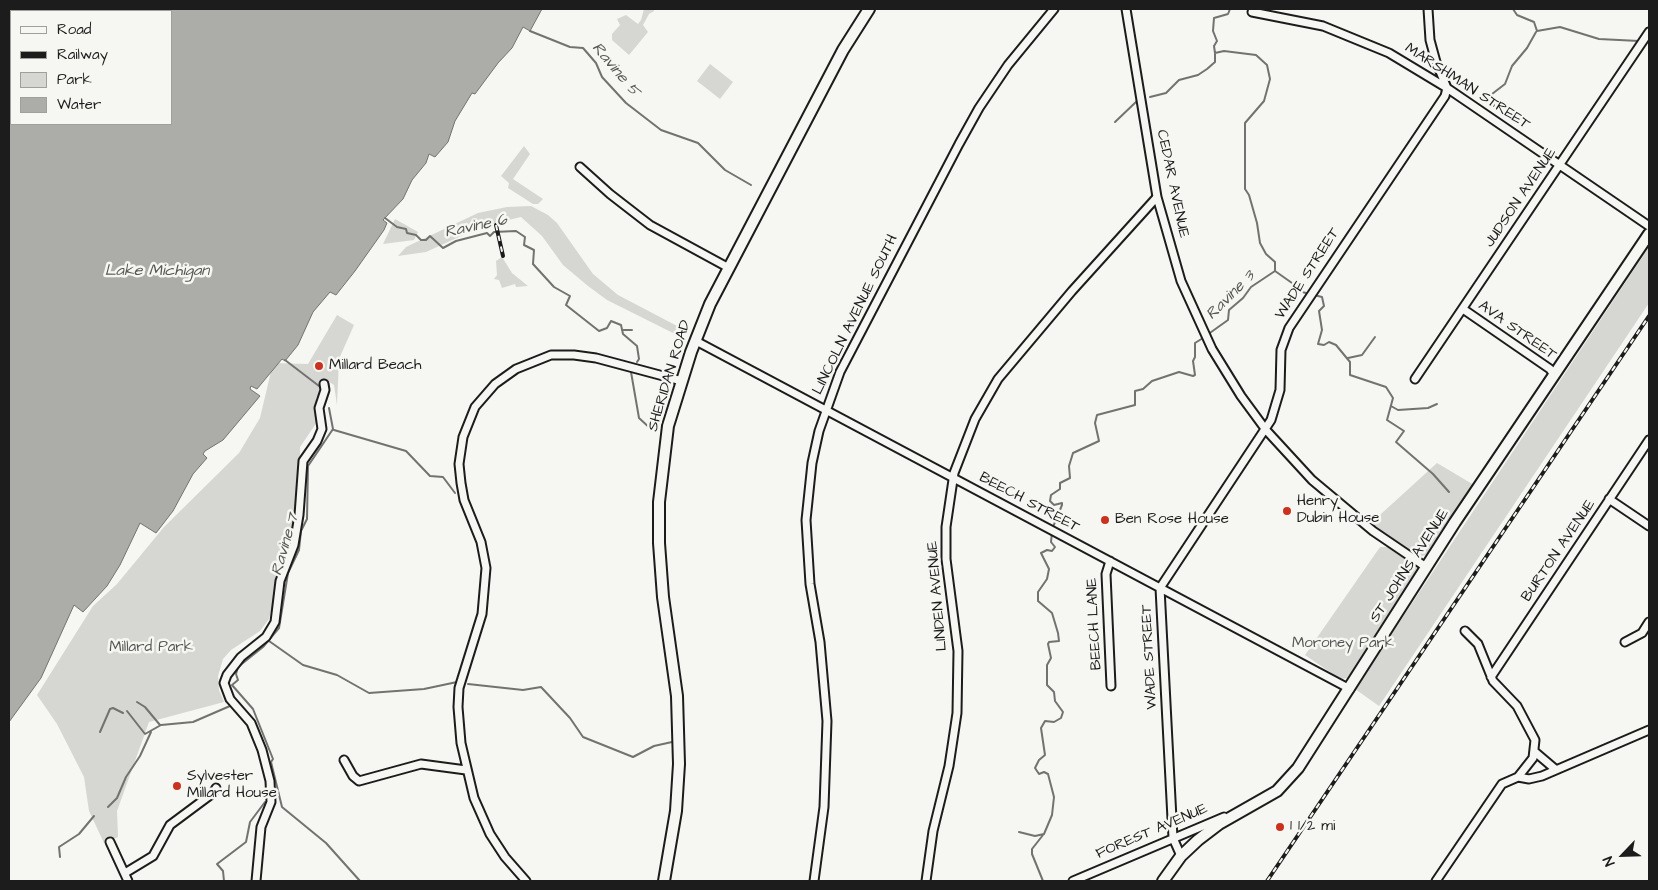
<!DOCTYPE html>
<style>
body{margin:0}
#map{position:relative;width:1658px;height:890px;overflow:hidden;background:#f6f6f2;font-family:"Architects Daughter",sans-serif}
canvas{display:block}
.frame{position:absolute;inset:0;border:10px solid #1c1c1c;pointer-events:none}
.legend{position:absolute;left:10px;top:10px;width:162px;height:115px;box-sizing:border-box;background:#f6f6f2;border:1px solid #9f9f9c;margin:0;padding:6px 9px;list-style:none;font-size:15px;color:#1c1c1c}
.legend li{display:flex;align-items:center;gap:10px;height:25px}
.legend b{width:25px;border:1px solid #9f9f9c}
.north{position:absolute;left:1598px;top:830px;width:50px;height:50px;-webkit-text-stroke:4px #f6f6f2;paint-order:stroke;rotate:246deg;font-size:14px;font-weight:700;line-height:20px;text-align:center;color:#1c1c1c}
.north::after{content:'';display:block;margin:auto;width:18px;height:22px;background:#1c1c1c;clip-path:polygon(50% 0,100% 100%,50% 72%,0 100%)}
</style>
<div id="map">
<canvas width="1658" height="890"></canvas>
<div class="frame"></div>
<ul class="legend">
<li><b style="height:6px;background:#f6f6f2"></b>Road</li>
<li><b style="height:6px;background:#1c1c1c"></b>Railway</li>
<li><b style="height:14px;background:#d6d6d2"></b>Park</li>
<li><b style="height:14px;background:#acaca9"></b>Water</li>
</ul>
<div class="north">N</div>
</div>
<script>
const g = document.querySelector('canvas').getContext('2d');
g.lineJoin = 'round';
function paint(path, color) {
  g.fillStyle = color;
  g.fill(path, 'evenodd');
}
function toPath(rows) {
  const path = new Path2D();
  for (const r of rows) {
    path.moveTo(r[0], r[1]);
    for (let i = 2; i < r.length; i += 2) path.lineTo(r[i], r[i + 1]);
  }
  return path;
}
function trace(path, color, width, dash) {
  g.strokeStyle = color;
  g.lineWidth = width;
  g.lineCap = dash ? 'butt' : 'round';
  g.setLineDash(dash || []);
  g.stroke(path);
}
function label(font, color, halo, rows, align = 'center') {
  g.font = font + ' "Architects Daughter",sans-serif';
  g.lineWidth = 5;
  g.setLineDash([]);
  g.textBaseline = 'middle';
  g.strokeStyle = halo;
  g.fillStyle = color;
  for (const [text, x, y, turn = 0] of rows) {
    g.save();
    g.translate(x, y);
    g.rotate((+turn || 0) * Math.PI / 180);
    g.textAlign = isNaN(turn) ? turn : align;
    if (halo) g.strokeText(text, 0, 0);
    g.fillText(text, 0, 0);
    g.restore();
  }
}
const green = toPath([
 [644,9,654,9,654,11,649,14,643,25,648,32,629,55,612,40,612,34,620,25,617,19,626,15,638,24,641,20],
 [710,64,733,82,720,99,697,81],
 [524,146,530,154,513,179,543,199,538,204,533,204,508,188,509,183,501,176],
 [531,206,548,215,557,223,593,274,618,295,679,327,675,334,607,300,588,286,563,265,542,236,521,217,483,226,426,252,398,256,406,247,478,213,507,207],
 [395,219,418,232,414,240,383,244],
 [1649,247,1649,303,1379,706,1355,689],
 [502,257,512,273,528,286,516,287,515,284,502,288,499,280,494,279,497,275,496,261],
 [337,315,354,325,339,359,337,405,334,385,328,381,316,398,317,422,300,447,300,477,293,529,269,619,260,631,231,650,223,659,218,676,219,690,224,702,149,722,117,811,118,837,104,843,89,811,84,777,57,724,37,695,93,606,117,584,164,527,239,453,260,418,273,363,308,364],
 [1437,463,1474,485,1428,555,1421,556,1409,552,1370,524],
 [1380,547,1390,547,1401,553,1417,566,1417,572,1350,678,1340,679,1305,655]
]);
const water = toPath([
 [9,9,542,9,530,31,523,27,512,48,498,63,475,94,472,93,455,121,448,142,435,157,429,154,426,163,412,180,403,199,383,220,387,223,384,230,355,271,336,295,330,292,313,312,298,345,285,361,282,359,257,389,251,386,250,389,260,396,223,440,205,451,203,454,207,458,193,474,173,511,156,533,140,523,120,565,107,586,83,612,74,605,41,678,9,722,9,9],
 [11,11,171,11,171,124,11,124,11,11]
]);
const stream = toPath([
 [1230,9,1228,14,1214,18,1213,31,1217,41,1214,46,1215,53,1224,51,1256,55,1267,65,1270,79,1264,101,1245,123,1245,189,1249,195,1257,223,1260,243,1266,254,1275,262,1275,271,1292,283,1293,289,1309,294],
 [1513,9,1517,15,1534,22,1537,31,1560,27,1599,39,1639,41],
 [530,31,570,47,583,48,596,63,602,77,626,103,661,130,698,143,725,170,751,185],
 [1150,97,1166,93,1179,80,1198,75,1207,69,1215,62,1215,53],
 [1494,106,1492,94,1505,84,1512,66,1527,48,1536,32],
 [1115,122,1137,101],
 [385,218,397,227,406,229,407,233,416,235,421,240,426,240,430,236,443,248,456,241,487,233,490,236,494,232,516,231,525,237,524,245,534,250,533,264,554,287,570,296,566,305,599,331,607,328,611,321,621,325,623,334,637,346,639,359,637,362],
 [1314,295,1322,297,1324,306,1319,311,1322,330,1318,344,1324,345,1329,342,1336,345,1350,362,1350,375,1386,387,1393,398,1387,420,1404,431,1396,442,1433,474,1449,492],
 [622,330,632,330],
 [1207,335,1228,320,1229,310,1243,298,1251,287,1275,271],
 [1348,358,1362,355,1375,337],
 [285,360,319,386],
 [631,372,639,418,652,430],
 [1391,406,1398,410,1428,408,1437,404],
 [329,408,333,429,308,466,307,519,301,531,299,550,288,573,279,628,263,647,238,667,236,674,238,680,232,685,253,709,273,759,271,762,282,807,326,843,360,881],
 [334,430,406,451,430,476,443,477,455,493],
 [1053,527,1062,505,1062,503,1054,505,1050,501,1051,495,1060,489,1060,483,1070,478,1069,466,1073,453,1099,441,1095,423,1097,415,1135,405,1135,391,1143,389,1152,381,1179,372,1193,376,1195,375,1193,361,1195,357,1195,343,1203,338],
 [269,641,303,665,337,675,369,693,424,689,457,682],
 [468,684,523,690,541,687,570,718,583,737,633,757,654,746,672,742],
 [137,702,145,707,160,725],
 [127,711,145,734,161,725,193,722,230,706],
 [100,732,110,709,113,708,123,713],
 [108,807,117,798,126,777,140,756,151,732],
 [1019,832,1035,836,1044,834,1052,815,1054,797,1048,774,1044,772,1039,774,1035,768,1039,760,1045,755,1041,728,1045,721,1054,722,1061,718,1063,712,1055,701,1054,692,1047,685,1047,665,1051,658,1048,644,1049,642,1059,641,1058,633,1052,613,1038,601,1038,592,1047,579,1049,569,1041,553,1047,550,1052,551,1055,547,1051,542,1052,532],
 [60,857,59,847,79,834,94,816],
 [224,881,223,871,217,864,246,842,250,822,265,802],
 [1043,881,1032,854,1032,849,1043,835]
]);
const street = toPath([
 [1126,9,1157,197,1181,281,1212,349,1241,396,1266,430,1312,480,1373,531,1426,567],
 [1252,12,1323,26,1389,53,1447,88,1649,226],
 [580,167,610,194,650,225,729,268],
 [1463,309,1550,369,1554,375],
 [696,341,1350,689],
 [1415,379,1649,32],
 [1609,499,1649,526],
 [1110,561,1106,574,1111,686],
 [1465,631,1478,644,1493,681,1517,706,1535,740,1533,758,1518,777],
 [1625,642,1642,633,1649,622],
 [1491,677,1649,440],
 [1535,752,1555,769],
 [344,760,353,776,359,781,421,764,466,770],
 [110,842,128,881],
 [1181,856,1173,838,1160,588,1271,420,1280,390,1281,350,1289,328,1445,96,1447,88,1436,62,1430,40,1428,9],
 [125,873,153,856,170,825,213,793,216,788],
 [256,881,261,827,271,802,270,781,262,750,251,723,230,699,224,683,227,675,241,657,266,637,275,622,280,581,294,545,299,515,303,461,317,441,322,429,319,408,325,390,324,384],
 [526,881,505,857,490,834,474,798,461,743,458,707,459,688,482,614,486,568,481,542,464,500,461,483,459,464,463,437,475,407,495,384,516,369,551,355,574,355,596,358,682,381],
 [814,881,824,807,827,721,820,642,810,584,806,520,812,463,819,431,840,372,959,144,979,108,1008,65,1054,9],
 [926,881,933,831,949,766,957,713,958,651,946,559,946,527,954,473,975,419,998,379,1072,291,1157,197],
 [1073,881,1224,817],
 [1436,881,1502,784,1518,777,1529,779,1542,776,1649,730]
]);
const secondary = toPath([
 [664,881,676,811,679,764,677,696,663,597,659,543,659,502,668,426,691,352,710,304,843,50,869,9],
 [1163,881,1181,856,1198,840,1219,824,1277,791,1298,768,1455,522,1649,234]
]);
const rail = toPath([
 [496,225,503,256],
 [1267,881,1649,316]
]);
const markers = [
 [319,366,5,"#c8321e"],
 [1287,511,5,"#c8321e"],
 [1105,520,5,"#c8321e"],
 [177,786,5,"#c8321e"],
 [1280,827,5,"#c8321e"]
];
const streetNames = [
 ["MARSHMAN STREET",1467,87,33],
 ["CEDAR AVENUE",1172,184,78],
 ["JUDSON AVENUE",1521,198,-56],
 ["WADE STREET",1308,274,-57],
 ["LINCOLN AVENUE SOUTH",856,315,-64],
 ["AVA STREET",1517,331,35],
 ["SHERIDAN ROAD",670,376,-73],
 ["BEECH STREET",1029,503,28],
 ["BURTON AVENUE",1559,551,-56],
 ["ST JOHNS AVENUE",1410,566,-57],
 ["LINDEN AVENUE",938,596,-95],
 ["BEECH LANE",1095,624,-93],
 ["WADE STREET",1150,657,-93],
 ["FOREST AVENUE",1152,832,-23]
];
const poiNames = [
 ["Millard Beach",329,366],
 ["Henry",1297,502],
 ["Dubin House",1297,519],
 ["Ben Rose House",1115,520],
 ["Sylvester",187,777],
 ["Millard House",187,794],
 ["1 1/2 mi",1290,827]
];
const parkNames = [
 ["Moroney Park",1343,644],
 ["Millard Park",151,648]
];
const waterNames = [
 ["Ravine 5",615,70,50],
 ["Ravine 6",476,227,-12],
 ["Lake Michigan",157,272],
 ["Ravine 3",1231,296,-45],
 ["Ravine 7",286,545,-74]
];
paint(green, '#d6d6d2');
paint(water, '#acaca9');
trace(water, '#727271', 1);
trace(stream, '#727271', 2);
trace(street, '#1c1c1c', 11);
trace(secondary, '#1c1c1c', 14);
trace(street, '#f6f6f2', 7);
trace(secondary, '#f6f6f2', 10);
trace(rail, '#1c1c1c', 4);
trace(rail, '#f6f6f2', 2, [5.5]);
for (const [x, y, r, color] of markers) {
  const dot = new Path2D();
  dot.arc(x, y, r, 0, 2 * Math.PI);
  g.fillStyle = color;
  g.fill(dot);
  trace(dot, '#f6f6f2', 2);
}
label('15px', '#1c1c1c', '#f6f6f2', streetNames);
label('15px', '#1c1c1c', '#f6f6f2', poiNames, 'left');
label('15px', '#545453', '#f6f6f2', parkNames);
label('italic 16px', '#565654', '#f6f6f2', waterNames);
</script>
